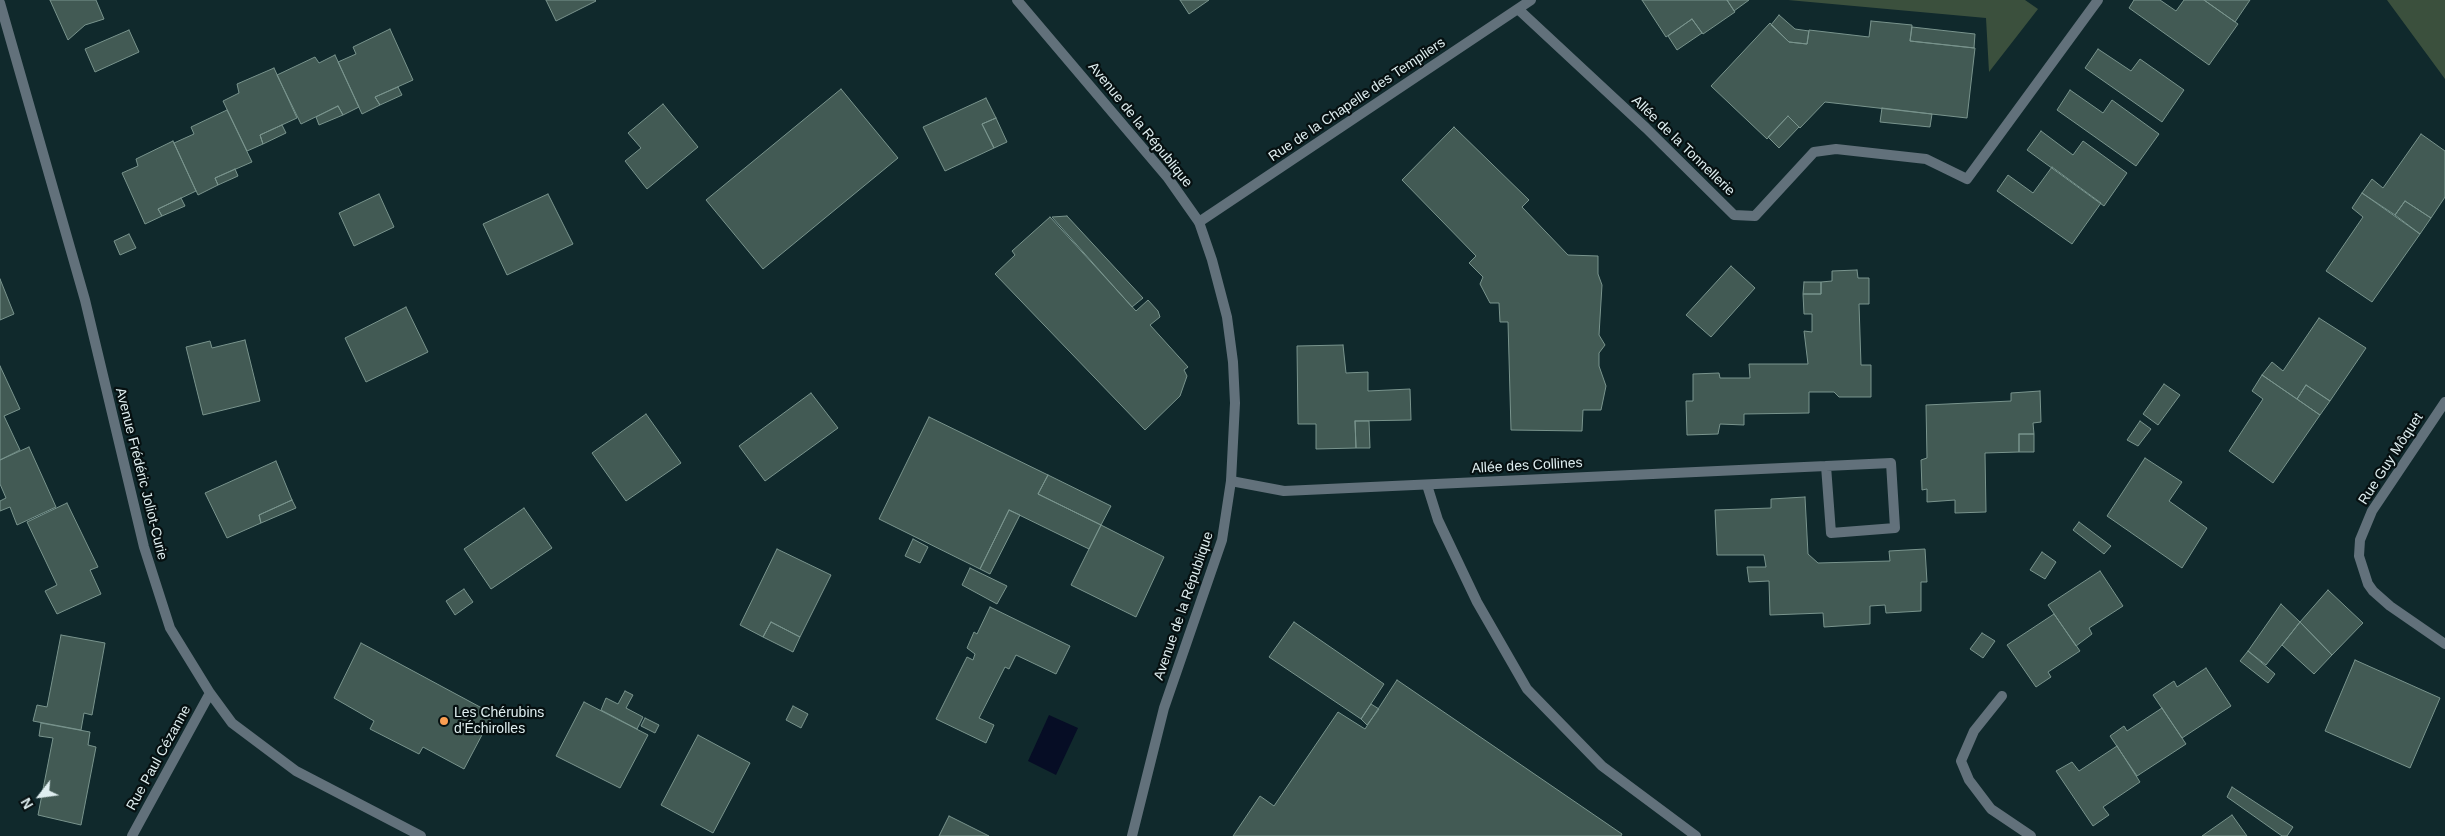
<!DOCTYPE html>
<meta charset="utf-8">
<style>
body{margin:0}
#map{position:relative;width:2445px;height:836px;overflow:hidden;background:#10292c;font-family:Arial,sans-serif}
canvas{display:block}
.north{position:absolute;left:15px;top:771px;width:50px;height:50px;-webkit-text-stroke:4px #061011;paint-order:stroke;rotate:240deg;font-size:14px;font-weight:700;line-height:20px;text-align:center;color:#dfeef0}
.north::after{content:'';display:block;margin:auto;width:18px;height:22px;background:#dfeef0;clip-path:polygon(50% 0,100% 100%,50% 72%,0 100%)}
</style>
<div id="map">
<canvas width="2445" height="836"></canvas>
<div class="north">N</div>
</div>
<script>
const g = document.querySelector('canvas').getContext('2d');
g.lineJoin = 'round';
function paint(path, color) {
  g.fillStyle = color;
  g.fill(path, 'evenodd');
}
function toPath(rows) {
  const path = new Path2D();
  for (const r of rows) {
    path.moveTo(r[0], r[1]);
    for (let i = 2; i < r.length; i += 2) path.lineTo(r[i], r[i + 1]);
  }
  return path;
}
function trace(path, color, width, dash) {
  g.strokeStyle = color;
  g.lineWidth = width;
  g.lineCap = dash ? 'butt' : 'round';
  g.setLineDash(dash || []);
  g.stroke(path);
}
function label(font, color, halo, rows, align = 'center') {
  g.font = font + ' Arial,sans-serif';
  g.lineWidth = 4.5;
  g.setLineDash([]);
  g.textBaseline = 'middle';
  g.strokeStyle = halo;
  g.fillStyle = color;
  for (const [text, x, y, turn = 0] of rows) {
    g.save();
    g.translate(x, y);
    g.rotate((+turn || 0) * Math.PI / 180);
    g.textAlign = isNaN(turn) ? turn : align;
    if (halo) g.strokeText(text, 0, 0);
    g.fillText(text, 0, 0);
    g.restore();
  }
}
const green = toPath([
 [1788,0,2025,0,2038,9,1989,72,1986,18],
 [2387,0,2445,0,2445,79]
]);
const water = toPath([
 [1049,715,1078,728,1056,775,1028,761]
]);
const building = toPath([
 [50,0,96,0,104,19,85,25,68,40,50,0],
 [546,0,595,0,596,1,556,21,546,0],
 [1180,0,1209,0,1189,14,1180,0],
 [1642,0,1727,0,1735,12,1703,34,1692,19,1666,37,1642,0],
 [1727,0,1749,0,1734,11,1727,0],
 [2134,0,2160,0,2176,11,2184,0,2204,0,2238,24,2209,65,2129,8,2134,0],
 [2204,0,2250,0,2235,22,2204,0],
 [1779,15,1795,29,1809,31,1807,44,1789,42,1771,25,1779,15],
 [1692,19,1702,33,1677,50,1668,36,1692,19],
 [1871,21,1912,25,1910,41,1975,48,1967,118,1825,102,1800,128,1788,116,1767,139,1711,86,1770,23,1789,42,1807,44,1809,30,1869,37,1871,21],
 [1912,27,1975,34,1974,48,1910,41,1912,27],
 [390,29,413,80,375,97,380,105,362,114,338,62,356,54,353,47,390,29],
 [129,30,139,52,95,72,85,49,129,30],
 [2098,49,2131,71,2140,59,2184,90,2162,122,2085,68,2098,49],
 [335,55,359,107,343,115,338,106,301,124,277,75,315,57,319,63,335,55],
 [274,68,297,118,260,135,263,144,247,151,223,101,239,93,237,84,274,68],
 [398,87,402,95,380,105,375,97,398,87],
 [841,89,898,158,763,269,706,200,841,89],
 [2070,90,2103,113,2112,100,2159,134,2136,166,2057,110,2070,90],
 [986,98,996,118,982,124,994,148,945,171,923,127,986,98],
 [663,104,698,147,647,189,625,161,641,148,628,133,663,104],
 [338,106,343,115,319,125,316,117,338,106],
 [1882,108,1932,114,1930,127,1880,122,1882,108],
 [227,110,252,162,215,178,218,185,198,195,174,143,194,134,191,127,227,110],
 [1788,116,1799,127,1779,148,1768,137,1788,116],
 [996,118,1007,142,994,148,982,124,996,118],
 [282,125,286,133,263,144,260,135,282,125],
 [1454,127,1529,200,1522,207,1568,255,1598,256,1598,274,1602,285,1599,335,1605,345,1599,353,1599,366,1606,386,1601,410,1583,410,1582,431,1511,430,1508,322,1500,322,1499,303,1490,303,1480,284,1483,277,1469,263,1476,256,1402,180,1454,127],
 [2041,131,2073,155,2083,141,2127,173,2104,206,2027,150,2041,131],
 [2421,134,2445,151,2445,197,2431,218,2405,201,2395,215,2362,193,2372,179,2383,188,2421,134],
 [173,141,196,191,158,209,162,216,145,224,122,173,138,166,136,159,173,141],
 [2052,167,2101,203,2072,244,1997,191,2008,175,2033,193,2052,167],
 [235,169,238,176,218,185,215,178,235,169],
 [2362,193,2420,234,2372,302,2326,271,2363,217,2352,208,2362,193],
 [379,194,394,227,354,246,339,213,379,194],
 [548,194,573,244,507,275,483,224,548,194],
 [181,198,185,206,162,216,158,209,181,198],
 [2405,201,2431,218,2420,234,2395,215,2405,201],
 [1067,216,1143,298,1132,307,1052,217,1067,216],
 [1050,217,1136,311,1148,300,1158,311,1160,317,1150,325,1188,367,1184,370,1187,376,1180,396,1145,430,995,274,1015,255,1012,251,1050,217],
 [129,234,136,248,120,255,114,241,129,234],
 [1731,266,1755,288,1711,337,1686,315,1731,266],
 [1857,270,1858,278,1869,278,1869,304,1859,304,1861,365,1871,365,1871,397,1839,397,1834,392,1809,392,1809,413,1744,414,1744,425,1720,424,1718,434,1687,435,1686,401,1693,401,1693,374,1719,373,1720,378,1750,378,1749,364,1808,364,1804,331,1812,332,1812,314,1804,314,1803,294,1821,294,1821,282,1832,281,1832,271,1857,270],
 [0,279,14,314,0,320,0,279],
 [1804,282,1821,282,1821,294,1803,294,1804,282],
 [406,307,428,352,366,382,345,338,406,307],
 [2319,318,2366,348,2330,401,2306,385,2297,399,2262,375,2272,362,2283,371,2319,318],
 [245,340,260,401,203,415,186,347,210,341,212,348,245,340],
 [1343,345,1346,373,1368,372,1368,391,1410,389,1411,420,1355,421,1356,448,1316,449,1316,424,1298,424,1297,346,1343,345],
 [0,366,20,409,4,416,20,450,0,460,0,366],
 [2262,375,2320,415,2273,483,2229,451,2263,399,2252,391,2262,375],
 [2164,384,2180,395,2158,425,2143,414,2164,384],
 [2306,385,2330,401,2320,415,2297,399,2306,385],
 [2040,391,2041,422,2033,423,2034,434,2019,434,2019,452,1985,453,1986,512,1955,513,1955,500,1927,502,1927,489,1922,490,1921,460,1927,458,1926,405,2011,401,2011,393,2040,391],
 [811,393,838,428,765,481,739,446,811,393],
 [646,414,681,463,626,501,592,453,646,414],
 [929,417,1048,475,1038,494,1101,525,1089,549,1009,510,980,569,879,519,929,417],
 [1355,421,1369,421,1370,448,1356,448,1355,421],
 [2140,421,2151,429,2138,446,2127,440,2140,421],
 [2019,434,2034,434,2034,452,2019,452,2019,434],
 [29,447,56,507,17,525,10,507,0,511,0,501,6,498,0,484,0,460,29,447],
 [2145,458,2182,482,2169,501,2207,528,2182,568,2107,516,2145,458],
 [276,461,292,500,259,515,261,523,227,538,205,493,276,461],
 [1048,475,1111,506,1101,525,1038,494,1048,475],
 [1805,497,1808,554,1818,563,1890,561,1889,551,1925,549,1927,582,1921,582,1921,611,1886,613,1885,605,1870,606,1870,624,1824,627,1823,613,1770,615,1769,581,1749,582,1747,567,1766,567,1764,555,1717,555,1715,510,1771,508,1771,499,1805,497],
 [292,500,296,508,261,523,259,515,292,500],
 [67,503,98,567,90,570,101,594,57,614,45,591,57,585,27,522,67,503],
 [524,508,552,548,491,589,464,549,524,508],
 [1009,510,1020,515,990,574,980,569,1009,510],
 [2079,522,2111,546,2104,554,2073,530,2079,522],
 [1101,525,1164,557,1136,617,1071,585,1101,525],
 [913,539,928,547,920,563,905,556,913,539],
 [777,549,831,575,800,637,771,622,763,637,740,625,777,549],
 [2042,552,2056,562,2045,579,2030,570,2042,552],
 [970,568,1007,586,997,604,962,585,970,568],
 [2100,571,2123,606,2089,628,2092,634,2076,646,2048,605,2100,571],
 [464,589,473,602,455,615,446,601,464,589],
 [2328,590,2363,623,2332,655,2300,622,2328,590],
 [2281,604,2300,622,2266,665,2248,651,2281,604],
 [990,607,1070,646,1056,674,1016,655,1009,669,1005,667,979,718,994,725,986,743,936,719,967,657,973,660,975,654,967,648,974,632,977,634,990,607],
 [2054,614,2080,651,2048,672,2051,677,2036,687,2007,645,2054,614],
 [771,622,800,637,793,652,763,637,771,622],
 [1294,622,1384,684,1361,719,1269,657,1294,622],
 [2300,622,2332,655,2314,674,2282,645,2300,622],
 [1982,633,1995,641,1983,658,1970,649,1982,633],
 [61,635,105,643,92,715,84,713,81,730,33,721,37,705,47,707,61,635],
 [361,643,493,714,464,769,423,747,419,754,370,729,374,721,334,698,361,643],
 [2248,651,2275,674,2268,683,2240,661,2248,651],
 [2355,660,2440,698,2410,768,2325,731,2355,660],
 [2206,668,2231,706,2182,738,2153,695,2174,681,2177,687,2206,668],
 [1397,680,1622,834,1621,836,1233,836,1260,796,1274,806,1338,712,1365,729,1397,680],
 [625,691,633,695,626,708,643,717,637,729,601,710,606,698,618,704,625,691],
 [584,702,648,735,620,788,556,756,584,702],
 [1371,704,1379,709,1367,725,1361,719,1371,704],
 [793,706,808,714,801,728,786,720,793,706],
 [2162,708,2186,744,2137,776,2110,736,2124,726,2127,731,2162,708],
 [645,718,659,725,655,733,641,726,645,718],
 [41,723,90,732,88,745,96,747,81,825,38,815,53,738,39,736,41,723],
 [698,735,750,763,713,833,661,805,698,735],
 [2117,746,2140,782,2103,807,2109,815,2093,826,2056,771,2072,762,2079,771,2117,746],
 [2232,787,2293,827,2287,836,2282,836,2227,797,2232,787],
 [2232,815,2247,836,2202,836,2232,815],
 [949,816,989,836,939,836,949,816]
]);
const service = toPath([
 [1427,485,1438,520,1477,602,1527,689,1602,766,1696,836]
]);
const minor = toPath([
 [0,3,85,300,144,547,170,628,210,693,232,723,296,771,421,836],
 [1518,9,1646,128,1734,215,1755,216,1814,152,1836,149,1926,159,1967,179,2098,0],
 [1199,222,1531,0],
 [2445,402,2372,511,2360,540,2359,556,2368,584,2373,591,2390,606,2445,644],
 [1231,481,1284,491,1891,463,1895,528,1831,533,1826,466],
 [2002,696,1974,731,1961,761,1969,780,1991,809,2031,836],
 [132,836,210,693]
]);
const tertiary = toPath([
 [1017,0,1168,178,1199,222,1212,260,1227,317,1233,362,1235,403,1231,481,1222,540,1164,708,1132,836]
]);
const markers = [
 [444,721,5,"#fb9e51"]
];
const streetNames = [
 ["Rue de la Chapelle des Templiers",1357,100,-34],
 ["Avenue de la République",1140,125,51],
 ["Allée de la Tonnellerie",1683,146,44],
 ["Rue Guy Môquet",2391,459,-57],
 ["Allée des Collines",1527,466,-3],
 ["Avenue Frédéric Joliot-Curie",141,474,76],
 ["Avenue de la République",1184,606,-71],
 ["Rue Paul Cézanne",159,758,-61]
];
const poiNames = [
 ["Les Chérubins",454,713],
 ["d'Échirolles",454,729]
];
paint(green, '#3b503d');
paint(water, '#060d25');
paint(building, '#425a54');
trace(building, '#79948d', 1);
trace(service, '#62717b', 10);
trace(minor, '#62717b', 10);
trace(tertiary, '#62717b', 10);
for (const [x, y, r, color] of markers) {
  const dot = new Path2D();
  dot.arc(x, y, r, 0, 2 * Math.PI);
  g.fillStyle = color;
  g.fill(dot);
  trace(dot, '#061011', 2);
}
label('14px', '#dfeef0', '#061011', streetNames);
label('14px', '#dfeef0', '#061011', poiNames, 'left');
</script>
